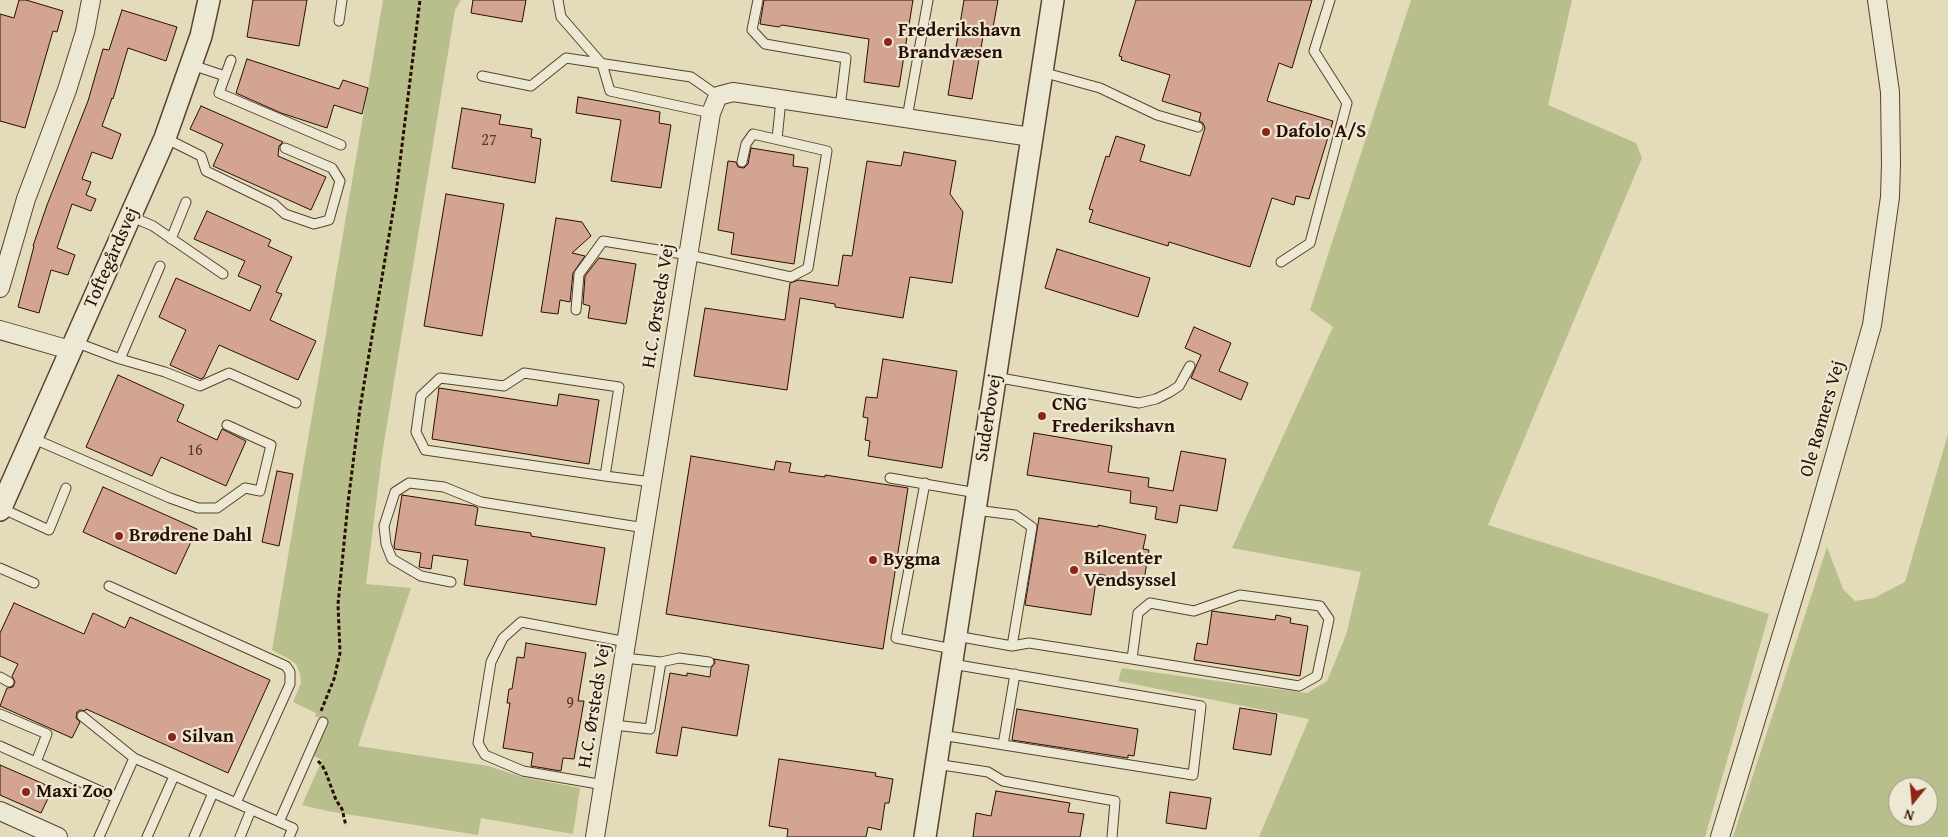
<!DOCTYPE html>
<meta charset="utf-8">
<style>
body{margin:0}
#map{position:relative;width:1948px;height:837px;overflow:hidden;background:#e4dbbb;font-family:"Gentium Book Plus",serif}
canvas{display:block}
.north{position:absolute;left:1888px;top:777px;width:50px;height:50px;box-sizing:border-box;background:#ede8d3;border:1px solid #9f917f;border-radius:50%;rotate:197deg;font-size:14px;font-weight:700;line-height:20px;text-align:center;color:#2a0e01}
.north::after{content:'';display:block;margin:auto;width:18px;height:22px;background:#8f2418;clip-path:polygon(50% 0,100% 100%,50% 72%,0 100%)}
</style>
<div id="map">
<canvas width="1948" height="837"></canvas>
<div class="north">N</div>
</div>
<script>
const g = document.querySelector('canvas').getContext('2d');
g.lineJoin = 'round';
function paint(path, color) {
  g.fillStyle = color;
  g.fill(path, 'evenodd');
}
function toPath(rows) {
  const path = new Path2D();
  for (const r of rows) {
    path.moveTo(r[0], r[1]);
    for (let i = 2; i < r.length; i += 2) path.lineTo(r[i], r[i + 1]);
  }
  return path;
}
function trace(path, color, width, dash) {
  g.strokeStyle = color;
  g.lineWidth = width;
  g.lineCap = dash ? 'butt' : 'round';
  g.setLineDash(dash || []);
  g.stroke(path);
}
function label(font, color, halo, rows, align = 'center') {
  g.font = font + ' "Gentium Book Plus",serif';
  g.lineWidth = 4.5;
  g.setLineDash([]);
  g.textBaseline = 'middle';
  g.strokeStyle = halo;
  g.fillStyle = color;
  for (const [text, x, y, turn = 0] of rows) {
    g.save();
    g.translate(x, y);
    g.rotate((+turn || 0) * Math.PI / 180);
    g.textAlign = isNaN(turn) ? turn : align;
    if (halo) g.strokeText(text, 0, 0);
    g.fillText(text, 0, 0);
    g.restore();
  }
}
const green = toPath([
 [383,0,461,0,455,10,382,455,366,584,411,588,358,746,488,766,522,777,580,788,573,834,481,818,478,835,327,811,302,805,322,760,312,755,327,721,315,716,316,713,293,702,301,683,300,674,296,664,289,659,272,650],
 [1411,0,1572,0,1548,105,1636,143,1642,158,1488,525,1769,614,1705,837,1259,837,1309,719,1118,681,1122,668,1307,693,1327,681,1346,635,1361,572,1232,548,1333,327,1310,310],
 [1948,434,1948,837,1733,837,1827,547,1843,589,1855,601,1874,598,1905,582],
 [1898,787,1928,787,1928,817,1898,817]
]);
const building = toPath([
 [19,0,26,0,63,11,57,32,53,31,25,128,0,121,0,14,14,18,19,0],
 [253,0,307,0,299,46,247,37,253,0],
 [473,0,526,0,522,22,471,13,473,0],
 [764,0,913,0,899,87,864,82,869,39,782,25,779,27,760,24,764,0],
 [964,0,998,0,992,33,984,31,972,99,948,95,964,0],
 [1136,0,1312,0,1292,68,1279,63,1267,101,1333,121,1309,199,1296,196,1294,205,1272,198,1250,267,1169,242,1168,246,1089,222,1093,210,1089,209,1106,156,1109,157,1116,136,1145,145,1140,161,1190,176,1205,128,1203,123,1199,121,1201,113,1162,101,1170,75,1121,60,1122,57,1119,56,1136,0],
 [122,10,177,27,166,61,128,48,113,99,112,98,102,126,121,134,112,159,92,152,82,179,91,182,86,195,96,199,91,211,72,204,57,248,75,255,68,275,51,270,39,313,18,307,34,246,33,246,47,205,88,101,103,49,109,50,122,10],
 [247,59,339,89,343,80,368,88,362,114,334,105,327,128,281,113,236,93,247,59],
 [578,97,660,112,659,123,671,125,661,188,611,181,621,120,576,113,578,97],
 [201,106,283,142,279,146,278,156,326,177,311,210,213,166,223,144,190,129,201,106],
 [462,108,501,115,499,124,532,129,531,137,541,139,535,183,452,168,462,108],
 [751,148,794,155,793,166,808,168,794,264,731,254,734,233,718,230,728,161,736,162,738,167,744,168,748,164,751,148],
 [904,152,956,161,950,194,963,212,952,283,910,277,903,318,835,307,835,304,800,298,787,390,694,376,705,308,785,320,790,283,799,280,838,286,843,255,852,256,867,161,901,166,904,152],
 [446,194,504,204,482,336,424,326,446,194],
 [207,211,271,240,268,246,292,257,276,292,282,294,270,320,316,341,298,380,219,345,204,377,201,379,170,365,186,330,159,317,176,278,250,311,261,286,238,276,245,261,194,239,207,211],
 [556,218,582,222,591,236,572,253,585,256,573,273,570,302,560,300,558,314,541,312,556,218],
 [1057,249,1150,278,1138,317,1045,288,1057,249],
 [599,258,636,264,626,324,588,318,590,306,583,304,585,276,599,258],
 [1194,327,1231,343,1219,371,1248,383,1241,400,1191,378,1201,355,1185,348,1194,327],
 [883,359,957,371,942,468,868,456,870,441,865,440,868,418,863,417,866,397,877,398,883,359],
 [118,375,184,405,177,421,217,440,222,429,246,441,226,486,161,457,152,476,86,447,118,375],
 [439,388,557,406,559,394,599,400,589,464,432,439,439,388],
 [1034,433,1112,446,1108,472,1149,478,1148,487,1173,491,1181,451,1226,459,1217,511,1180,505,1177,523,1155,519,1157,507,1130,503,1131,491,1027,475,1034,433],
 [691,456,774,470,776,461,791,463,789,472,825,477,825,475,908,488,883,649,666,614,691,456],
 [277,471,293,474,279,546,262,542,277,471],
 [103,487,197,529,176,574,83,532,103,487],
 [402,495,474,506,478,508,475,525,531,533,531,536,605,548,596,605,464,585,468,560,433,555,431,569,419,567,421,553,395,549,394,546,402,495],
 [1039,518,1098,527,1098,525,1146,535,1143,549,1149,550,1144,580,1139,579,1138,581,1097,574,1091,615,1025,605,1039,518],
 [14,603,84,634,93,613,125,628,130,617,270,680,228,773,86,709,85,711,80,710,77,712,76,718,80,722,72,738,0,706,7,688,13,687,15,682,12,676,18,664,0,656,0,633,14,603],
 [1212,611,1275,620,1276,615,1291,618,1290,623,1308,626,1300,676,1194,660,1197,643,1207,645,1212,611],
 [526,643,586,653,578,701,584,701,574,759,563,758,561,771,531,766,533,753,503,748,510,703,507,703,509,689,512,689,517,657,524,658,526,643],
 [714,659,749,665,737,736,682,727,677,756,656,753,670,673,687,676,687,673,710,677,711,668,715,663,714,659],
 [1240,708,1277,714,1271,755,1233,749,1240,708],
 [1017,709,1138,729,1134,756,1128,755,1128,758,1012,740,1017,709],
 [779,759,876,773,875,776,893,779,889,803,885,803,881,830,868,827,866,837,787,837,788,829,769,826,779,759],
 [0,765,53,788,41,813,0,795,0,765],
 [996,791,1070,803,1068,812,1084,814,1080,837,973,837,976,813,991,816,996,791],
 [1170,792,1211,798,1206,829,1166,823,1170,792]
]);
const path = toPath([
 [321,711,334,679,340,653,338,604,348,503,360,408,396,194,420,0],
 [318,761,322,765,326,773,336,800,342,809,346,826]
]);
const service = toPath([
 [558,0,561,17,602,64,610,91,711,113],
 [758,0,752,30,765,44,846,58,840,108],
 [339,21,342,0],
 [231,60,219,93,341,145],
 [192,65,225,76],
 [1042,72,1100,88,1157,115,1198,127],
 [482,76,531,86,566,58,691,77,718,96],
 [907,118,928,0],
 [165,138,201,156,206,171,274,204,285,214,314,224,329,220,340,181,332,168,285,148],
 [777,139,781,100],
 [130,216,153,226,223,274],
 [171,239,186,202],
 [1281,262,1310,243,1347,103,1314,51,1330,0],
 [576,310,579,274,603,241,689,255,791,277,808,268,827,151,753,134,746,144,742,162],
 [75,342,120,359,165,372,200,386,229,373,296,403],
 [120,359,160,266],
 [995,377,1139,403,1156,399,1170,392,1179,386,1190,366],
 [32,438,170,498,198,508,217,508,245,488,260,491,271,445,227,425],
 [605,476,619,387,524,373,504,386,440,378,421,396,416,432,425,450,605,476,652,482],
 [890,478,977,493],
 [925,483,896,638,953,649],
 [1,508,49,530,66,488],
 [975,510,1015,515,1032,527,1012,646],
 [0,568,34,583],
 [451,582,421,576,392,559,386,544,384,526,395,492,409,483,444,487,481,502,645,528],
 [109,586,286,666,290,672,290,684,236,803],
 [956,636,1012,646,1029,643,1132,659,1299,686,1317,676,1329,619,1320,606,1240,595,1194,611,1150,603,1138,613,1132,659],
 [624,658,661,662,679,658,709,662],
 [0,677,9,682],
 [0,714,47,734,36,762],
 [82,716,134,758],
 [614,725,650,729,661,662],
 [941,735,1193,775,1201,706,952,664],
 [1003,745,1015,674],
 [0,746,116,798],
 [936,764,988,772,1003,781,1115,801,1112,837],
 [604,785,523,771,485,755,478,743,491,662,503,638,521,622,627,642],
 [279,822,323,722],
 [99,837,134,758,293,828,289,837],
 [147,837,174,776],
 [194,837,213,793],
 [240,837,251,810]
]);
const minor = toPath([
 [0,288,26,199,67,90,85,32,91,0],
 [0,330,70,350],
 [0,811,58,837],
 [595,837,711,113,718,96,733,92,1031,137],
 [1720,837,1809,546,1872,325,1890,197,1891,163,1890,92,1877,0]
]);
const tertiary = toPath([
 [0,510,165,138,201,36,209,0],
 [925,837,1053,0]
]);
const markers = [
 [888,42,5,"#8f2418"],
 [1266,132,5,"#8f2418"],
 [1042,416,5,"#8f2418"],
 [119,536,5,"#8f2418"],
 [873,560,5,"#8f2418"],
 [1074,570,5,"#8f2418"],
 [172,737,5,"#8f2418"],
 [26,792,5,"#8f2418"]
];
const numberNames = [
 ["27",489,141],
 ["16",195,451],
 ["9",570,704]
];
const poiNames = [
 ["Frederikshavn",898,31],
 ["Brandvæsen",898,53],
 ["Dafolo A/S",1276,132],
 ["CNG",1052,405],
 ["Frederikshavn",1052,427],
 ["Brødrene Dahl",129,536],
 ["Bilcenter",1084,559],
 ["Vendsyssel",1084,581],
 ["Bygma",883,560],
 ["Silvan",182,737],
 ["Maxi Zoo",36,792]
];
const streetNames = [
 ["Toftegårdsvej",112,258,-66],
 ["H.C. Ørsteds Vej",659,306,-81],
 ["Suderbovej",989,418,-81],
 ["Ole Rømers Vej",1823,419,-74],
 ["H.C. Ørsteds Vej",595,706,-81]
];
paint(green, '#b9be8d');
paint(building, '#d4a492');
trace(building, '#2a0e01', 1);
trace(service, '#584130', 11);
trace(minor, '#584130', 20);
trace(tertiary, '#584130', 24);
trace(path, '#2a0e01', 3, [4, 2.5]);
trace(service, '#ede8d3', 9);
trace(minor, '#ede8d3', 18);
trace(tertiary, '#ede8d3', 21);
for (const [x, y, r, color] of markers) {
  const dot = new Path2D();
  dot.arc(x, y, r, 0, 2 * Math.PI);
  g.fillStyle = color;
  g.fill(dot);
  trace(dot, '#ede8d3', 2);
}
label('16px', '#543425', null, numberNames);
label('bold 19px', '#2a0e01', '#ede8d3', poiNames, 'left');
label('19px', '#2a0e01', '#ede8d3', streetNames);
</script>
